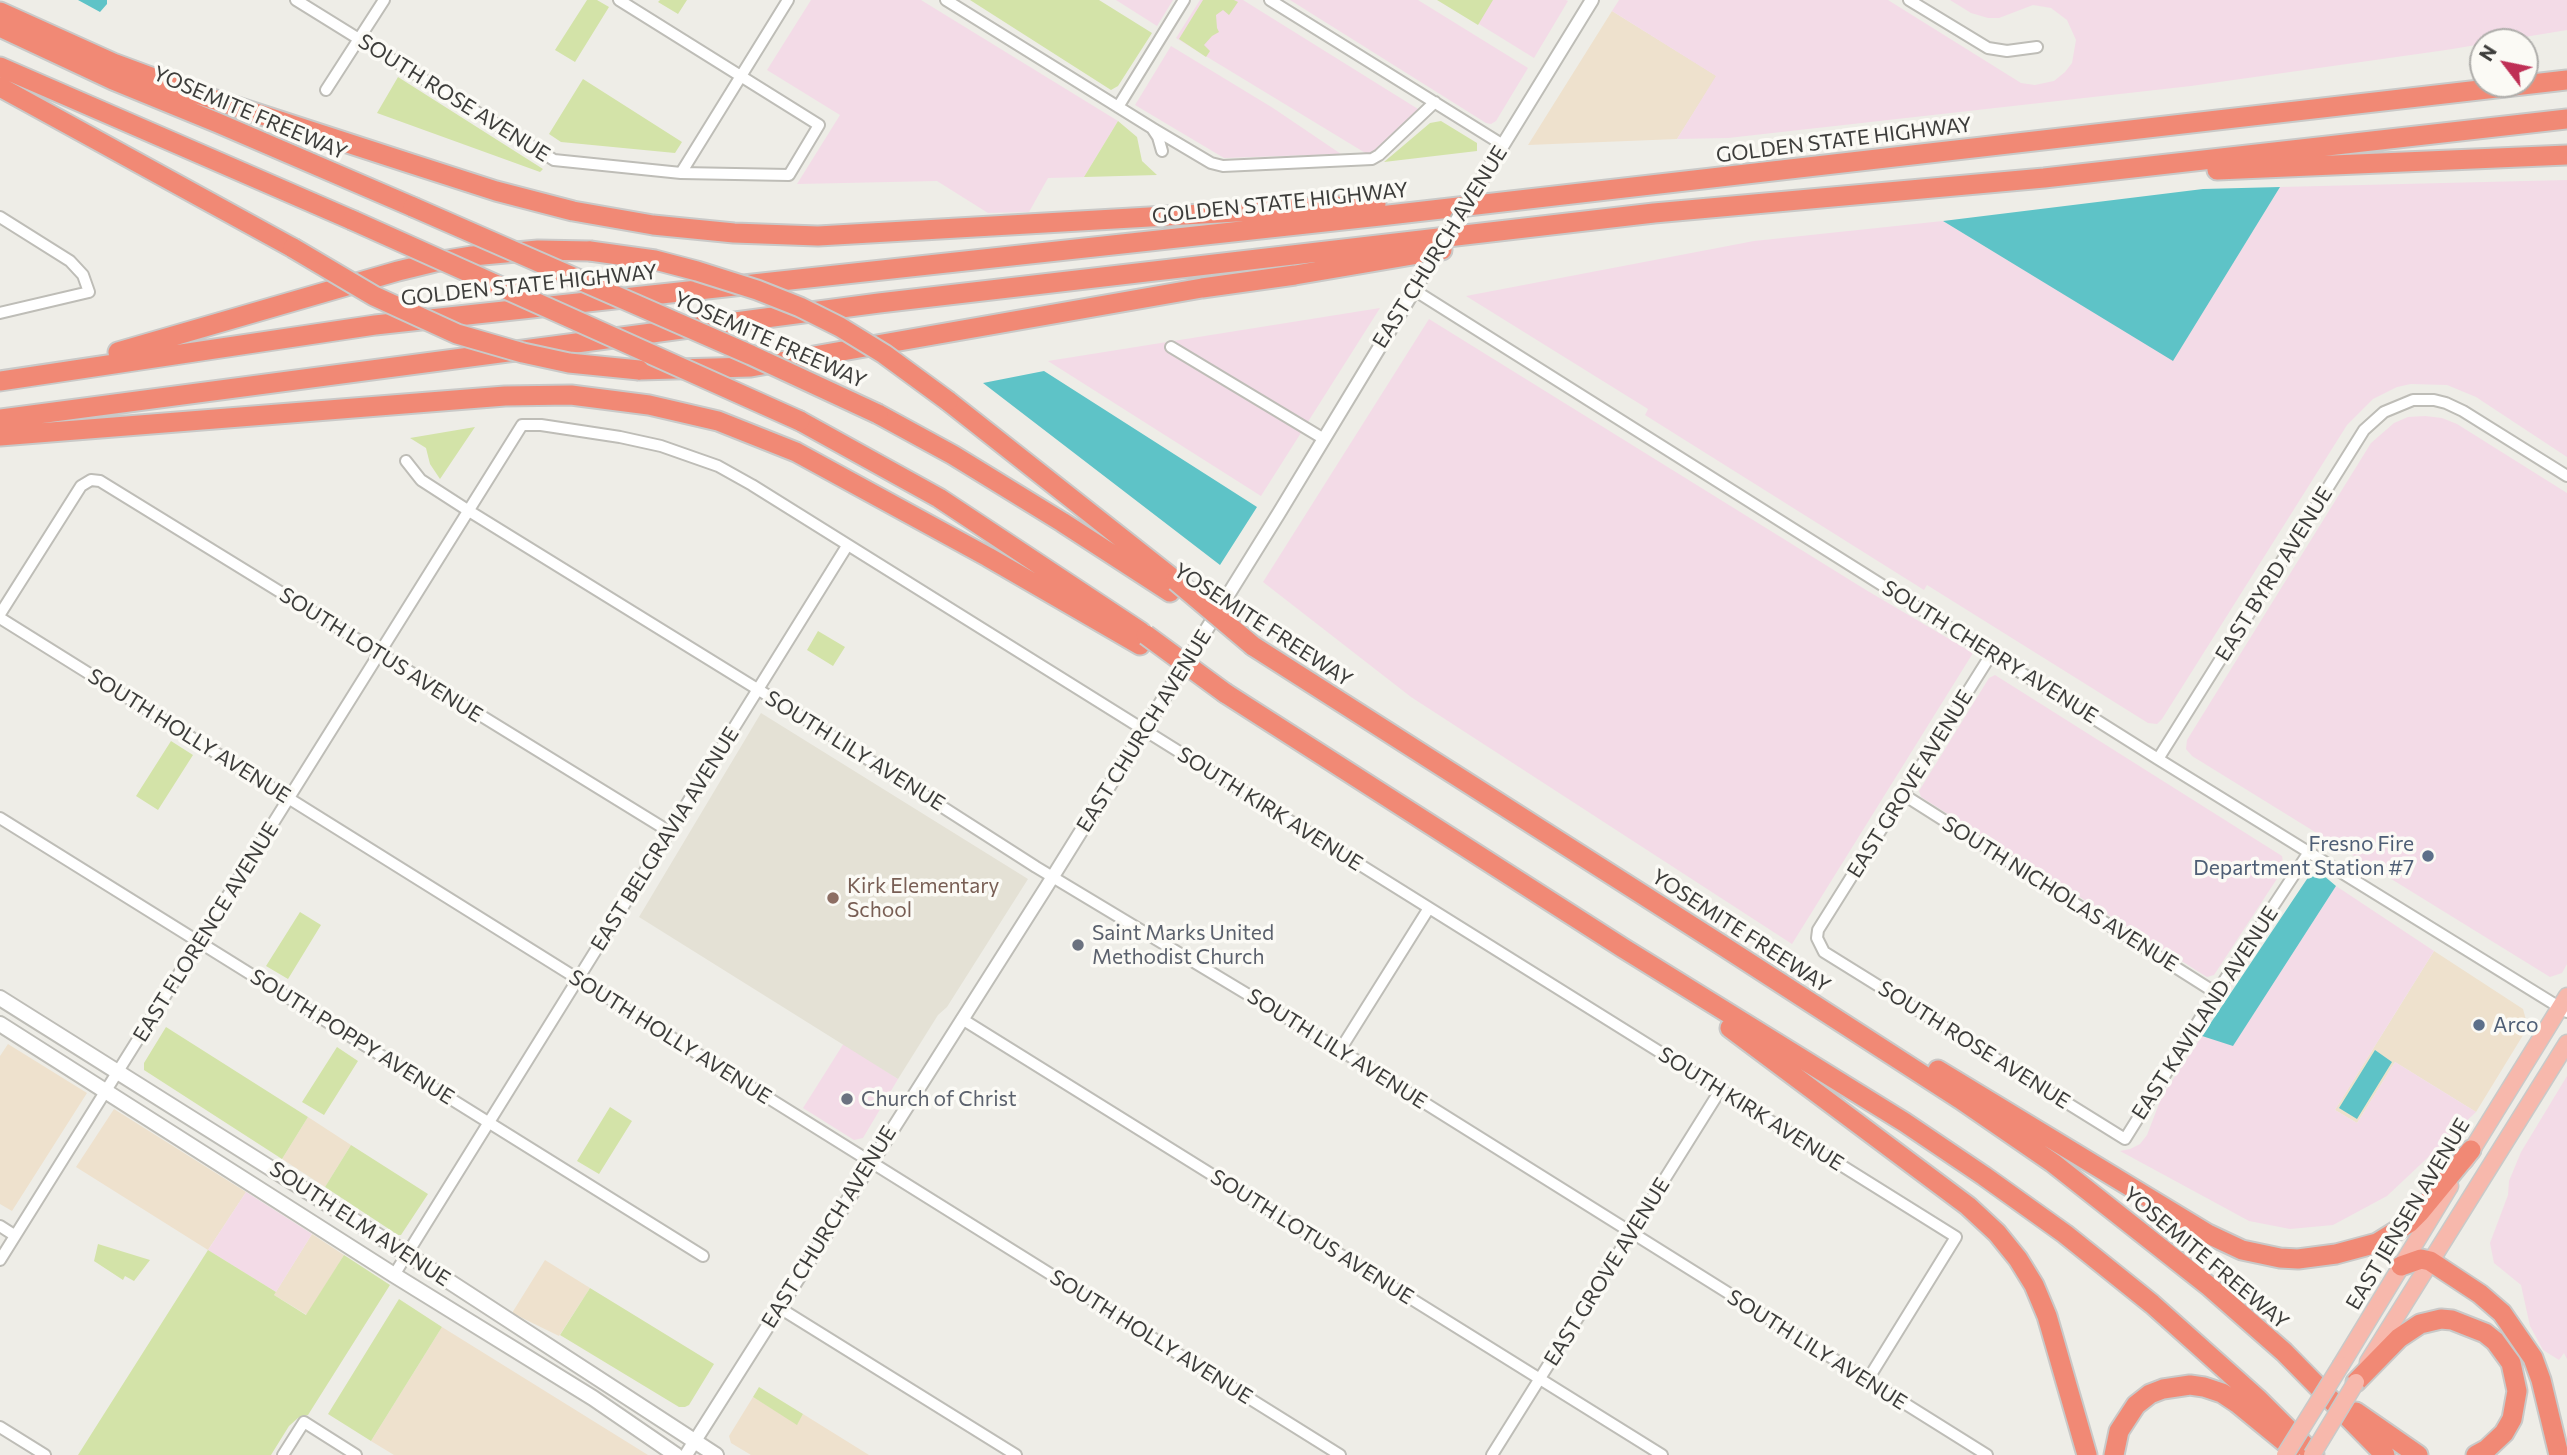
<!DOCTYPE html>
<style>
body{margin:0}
#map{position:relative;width:2567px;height:1455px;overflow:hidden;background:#eeede7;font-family:Commissioner,sans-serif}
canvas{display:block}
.north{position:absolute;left:2469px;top:28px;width:70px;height:70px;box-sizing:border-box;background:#fbfaf5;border:2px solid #afaeab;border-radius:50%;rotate:302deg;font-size:19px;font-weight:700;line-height:28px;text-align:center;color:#3d3d3b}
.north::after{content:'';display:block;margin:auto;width:24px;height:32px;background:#bf2f55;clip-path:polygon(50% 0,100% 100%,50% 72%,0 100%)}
</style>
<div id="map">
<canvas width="2567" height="1455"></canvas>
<div class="north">N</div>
</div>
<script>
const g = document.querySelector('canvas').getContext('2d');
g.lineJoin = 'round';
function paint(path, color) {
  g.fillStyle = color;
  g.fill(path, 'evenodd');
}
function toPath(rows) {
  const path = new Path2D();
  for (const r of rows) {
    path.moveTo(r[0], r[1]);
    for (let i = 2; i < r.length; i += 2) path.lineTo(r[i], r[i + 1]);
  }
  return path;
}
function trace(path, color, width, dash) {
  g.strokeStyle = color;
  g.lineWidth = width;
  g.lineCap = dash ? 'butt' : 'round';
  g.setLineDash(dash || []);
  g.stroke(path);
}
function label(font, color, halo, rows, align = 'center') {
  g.font = font + ' Commissioner,sans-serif';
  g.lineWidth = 7;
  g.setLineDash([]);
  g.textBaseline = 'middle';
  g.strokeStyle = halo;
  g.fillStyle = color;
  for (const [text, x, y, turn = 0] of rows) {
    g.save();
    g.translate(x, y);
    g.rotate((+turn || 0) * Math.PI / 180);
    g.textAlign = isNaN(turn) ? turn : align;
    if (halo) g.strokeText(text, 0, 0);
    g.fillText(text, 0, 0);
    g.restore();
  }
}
const commercial = toPath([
 [1612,11,1717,76,1677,139,1528,145],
 [2434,951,2523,1009,2528,1027,2476,1112,2395,1062,2357,1123,2335,1110],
 [8,1044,87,1093,12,1211,0,1204,0,1056],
 [114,1109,246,1192,208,1250,76,1167],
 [308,1117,351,1145,325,1187,282,1159],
 [312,1234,344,1255,307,1315,274,1295],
 [545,1260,590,1288,559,1336,512,1313],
 [442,1327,648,1455,394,1455,371,1441],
 [753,1397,797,1424,803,1414,869,1455,751,1455,731,1443,729,1436]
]);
const industrial = toPath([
 [811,0,921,0,1118,121,1084,177,1048,178,1029,212,988,213,937,181,797,184,840,115,767,70],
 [1116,0,1173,0,1157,26],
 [1200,0,1243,0,1418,109,1378,151,1367,154,1176,38],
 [1290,0,1418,0,1528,68,1496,121,1491,124,1486,123],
 [1440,0,1566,0,1568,1,1534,58],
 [1619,0,1888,0,2021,83,2035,85,2054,81,2065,72,2072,63,2076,40,2067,20,2051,8,2033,5,1999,18,1988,18,1971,13,1950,0,2567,0,2567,30,2446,50,2191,86,1728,138,1677,139,1716,76,1612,11],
 [1171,46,1273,108,1341,154,1224,158,1135,105],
 [2567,180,2567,457,2476,397,2447,385,2411,384,2397,387,2373,399,2347,425,2162,719,2157,724,2148,723,1927,585,1924,590,1645,415,1648,409,1466,296,1754,241,1943,221,2173,360,2280,187],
 [1380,308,1261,496,1048,361],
 [1429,319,1866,590,1973,653,1792,944,1411,697,1263,582],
 [2425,416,2442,418,2457,424,2567,493,2567,964,2562,973,2550,977,2192,756,2186,749,2187,740,2371,443,2394,423,2408,417],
 [1995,675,2282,856,2284,868,2214,975,2207,977,1921,797,1919,791,1989,678],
 [2336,886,2434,951,2335,1110,2357,1123,2395,1062,2476,1112,2387,1196,2333,1225,2290,1229,2249,1221,2120,1151,2130,1149,2140,1144,2147,1135,2162,1096,2202,1036,2233,1045],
 [844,1043,898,1079,863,1138,854,1140,803,1108],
 [2567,1076,2567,1359,2564,1353,2559,1360,2543,1350,2530,1326,2521,1285,2494,1263,2490,1243,2508,1195,2509,1181,2521,1152],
 [246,1192,312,1234,276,1292,208,1250]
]);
const built = toPath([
 [761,713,1028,879,947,1007,938,1015,898,1079,639,917]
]);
const green = toPath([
 [587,0,597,0,609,7,575,62,555,50],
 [660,0,687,0,678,14,658,2],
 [970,0,1099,0,1152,33,1118,86,1111,90],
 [1203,0,1234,0,1238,2,1229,15,1223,10,1216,15,1217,28,1219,32,1212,36,1204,45,1210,51,1206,57,1179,39],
 [1437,0,1493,0,1478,25],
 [398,77,543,169,540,172,377,113],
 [583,79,682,142,675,153,561,142,549,134],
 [1118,121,1137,137,1142,161,1157,175,1084,177],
 [1441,121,1477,143,1477,151,1384,162,1430,123],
 [475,427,440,479,430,464,426,448,410,438],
 [818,631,845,647,833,666,807,650],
 [171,741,193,755,158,810,136,796],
 [300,912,321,925,288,979,266,966],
 [166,1027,308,1117,282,1159,144,1070,144,1063],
 [337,1047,358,1061,324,1115,302,1102],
 [610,1107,632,1121,599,1174,577,1161],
 [351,1145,428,1194,401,1235,398,1235,325,1187],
 [98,1244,150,1260,134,1281,125,1276,123,1280,94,1261],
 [208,1250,276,1292,274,1295,306,1315,344,1255,390,1285,308,1415,298,1418,289,1426,271,1455,78,1455],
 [590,1288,714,1364,689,1405,685,1407,679,1407,560,1335],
 [399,1299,442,1327,371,1441,328,1414],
 [759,1387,803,1414,797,1425,753,1397]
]);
const water = toPath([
 [78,0,107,0,107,4,100,12],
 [2280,187,2173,361,1943,221,2203,189],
 [1044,371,1257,507,1220,565,983,383],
 [2323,875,2336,886,2233,1046,2202,1036,2309,876],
 [2375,1050,2392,1062,2357,1119,2339,1108]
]);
const minor = toPath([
 [296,0,554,160,681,173,789,175,819,125,619,0],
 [946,0,1152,128,1158,137,1162,151],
 [1270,0,1503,145],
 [1909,0,1988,48,2007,51,2037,47],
 [326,90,384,0],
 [1118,107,1184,0],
 [1152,128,1211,163,1223,166,1372,159,1379,155,1435,102],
 [681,173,788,0],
 [0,217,70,261,83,275,89,292,0,313],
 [1414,290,2158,759,2567,1012],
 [1171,347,1324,439],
 [406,461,421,480,469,511,788,708,1036,867,1340,1050,1987,1455],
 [0,614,81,486,91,480,100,481,670,832],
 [0,618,1340,1455],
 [1992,653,1818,930,1817,938,1824,952,2125,1139,2216,993,2309,852],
 [2158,759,2364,430,2384,412,2413,400,2434,400,2446,403,2463,411,2567,476],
 [1904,795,2216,993],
 [0,818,703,1256],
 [962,1019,1662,1455],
 [1340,1050,1429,908],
 [0,1226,14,1235],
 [0,1260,522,425,541,425,620,437,661,446,718,466,752,485,1956,1237,1867,1381],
 [394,1275,847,546],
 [778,1307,1016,1455],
 [0,1427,45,1455],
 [283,1455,304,1422,356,1455],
 [1492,1455,1721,1089]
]);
const tertiary = toPath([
 [1490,166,1592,0],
 [686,1455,1047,886,1279,513,1416,287]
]);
const secondary = toPath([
 [0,998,407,1254,716,1455],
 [0,1024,394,1275,593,1398,676,1455]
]);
const primary = toPath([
 [2465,1161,2567,996],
 [2368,1362,2567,1043],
 [2341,1365,2450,1186]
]);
const motorway = toPath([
 [0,12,113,63,194,93,409,163,496,191,573,211,653,225,734,233,818,236,1376,204],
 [0,27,113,80,218,123,413,207],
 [0,67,352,220],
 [0,87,293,248],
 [2217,170,2567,155],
 [118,352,398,271,435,262,472,256,538,250,590,251],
 [639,370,751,367,1202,288,1295,275,1442,250],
 [0,381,375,325,1380,216,2567,80],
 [948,401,1176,581],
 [878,414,953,455,1062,522,1170,592],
 [0,419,879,303,1654,213,2044,178,2567,119],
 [800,421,939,498,1141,632],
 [0,436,505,396,571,395,649,405,718,421,796,452,988,557,1140,645],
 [1253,646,1720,944,1960,1099,2053,1163,2210,1287,2284,1352,2385,1455],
 [1225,693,1623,948,1904,1122,1984,1176,2065,1234,2152,1304,2257,1398,2314,1455],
 [1730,1028,1968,1206,1997,1233,2018,1259,2034,1285,2047,1316,2087,1455],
 [1938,1070,2208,1234,2242,1250,2280,1258,2298,1259,2336,1254,2377,1243,2409,1223,2420,1212,2471,1150],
 [2401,1266,2421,1259,2430,1261,2480,1294,2502,1313,2533,1358,2541,1380,2559,1455],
 [2356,1382,2399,1338,2420,1324,2441,1319,2452,1320,2485,1333,2495,1341,2511,1363,2517,1391,2512,1419,2504,1433,2487,1449,2476,1455],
 [2356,1412,2418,1455],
 [2114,1455,2119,1431,2136,1405,2150,1394,2163,1389,2190,1385,2204,1387,2222,1393,2237,1403,2292,1448]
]);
const tertiaryBridge = toPath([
 [1416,287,1490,166]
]);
const primaryBridge = toPath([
 [2285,1455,2341,1365],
 [2312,1455,2356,1382]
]);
const motorwayBridge = toPath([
 [413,207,751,355,878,414],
 [352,220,800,421],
 [293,248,374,296,457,334,523,353,569,363,639,370],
 [590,251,655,260,697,271,757,290,800,307,840,327,884,354,948,401],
 [1176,581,1253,646],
 [1146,635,1225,693]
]);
const markers = [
 [2428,856,7,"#5c6f8a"],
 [833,898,7,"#8d6e63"],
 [1078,945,7,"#6b7280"],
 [2479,1025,7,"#5c6f8a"],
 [847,1099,7,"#6b7280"]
];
const streetNames = [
 ["SOUTH ROSE AVENUE",454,98,32],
 ["YOSEMITE FREEWAY",250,113,23],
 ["GOLDEN STATE HIGHWAY",1844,140,-7],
 ["GOLDEN STATE HIGHWAY",1280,203,-6],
 ["EAST CHURCH AVENUE",1440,247,-58],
 ["GOLDEN STATE HIGHWAY",529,285,-6],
 ["YOSEMITE FREEWAY",770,340,24],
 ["EAST BYRD AVENUE",2274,574,-58],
 ["YOSEMITE FREEWAY",1263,625,33],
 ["SOUTH CHERRY AVENUE",1990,652,32],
 ["SOUTH LOTUS AVENUE",381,655,32],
 ["EAST CHURCH AVENUE",1144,731,-58],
 ["SOUTH HOLLY AVENUE",189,736,32],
 ["SOUTH LILY AVENUE",855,751,32],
 ["EAST GROVE AVENUE",1910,784,-58],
 ["SOUTH KIRK AVENUE",1270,809,32],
 ["EAST BELGRAVIA AVENUE",665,839,-58],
 ["SOUTH NICHOLAS AVENUE",2060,894,32],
 ["YOSEMITE FREEWAY",1741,931,33],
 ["EAST FLORENCE AVENUE",206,932,-58],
 ["EAST KAVILAND AVENUE",2205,1013,-57],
 ["SOUTH POPPY AVENUE",352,1037,32],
 ["SOUTH HOLLY AVENUE",670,1037,32],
 ["SOUTH ROSE AVENUE",1974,1045,32],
 ["SOUTH LILY AVENUE",1337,1049,32],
 ["SOUTH KIRK AVENUE",1751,1109,32],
 ["EAST JENSEN AVENUE",2408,1214,-59],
 ["SOUTH ELM AVENUE",360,1224,33],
 ["EAST CHURCH AVENUE",829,1227,-58],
 ["SOUTH LOTUS AVENUE",1312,1237,32],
 ["YOSEMITE FREEWAY",2206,1258,40],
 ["EAST GROVE AVENUE",1607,1272,-58],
 ["SOUTH HOLLY AVENUE",1151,1337,32],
 ["SOUTH LILY AVENUE",1817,1350,32]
];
const serviceNames = [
 ["Fresno Fire",2414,844],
 ["Department Station #7",2414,868],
 ["Arco",2493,1025,"left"]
];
const educationNames = [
 ["Kirk Elementary",847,886],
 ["School",847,910]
];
const worshipNames = [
 ["Saint Marks United",1092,933],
 ["Methodist Church",1092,957],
 ["Church of Christ",861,1099]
];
paint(commercial, '#eee1cd');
paint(industrial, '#f3dbe7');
paint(built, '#e4e1d5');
paint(green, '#d3e3a8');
paint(water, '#5ec3c7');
trace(minor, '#bebdb7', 14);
trace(tertiary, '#bebdb7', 16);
trace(secondary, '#bebdb7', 18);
trace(primary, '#c9c9c8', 19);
trace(motorway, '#c9c9c8', 23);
trace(minor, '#fff', 10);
trace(tertiary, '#fff', 12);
trace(secondary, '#fff', 14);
trace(primary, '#f7b8ac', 16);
trace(motorway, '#f18975', 19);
trace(tertiaryBridge, '#bebdb7', 16, []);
trace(primaryBridge, '#c9c9c8', 19, []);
trace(motorwayBridge, '#c9c9c8', 23, []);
trace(tertiaryBridge, '#fff', 12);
trace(primaryBridge, '#f7b8ac', 16);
trace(motorwayBridge, '#f18975', 19);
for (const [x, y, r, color] of markers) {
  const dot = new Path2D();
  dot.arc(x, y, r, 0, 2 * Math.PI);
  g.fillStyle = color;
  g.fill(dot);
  trace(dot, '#fbfaf5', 2.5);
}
label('21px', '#3d3d3b', '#fbfaf5', streetNames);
label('21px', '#4e5e75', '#fbfaf5', serviceNames, 'right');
label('21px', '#785e54', '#fbfaf5', educationNames, 'left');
label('21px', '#5b616d', '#fbfaf5', worshipNames, 'left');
</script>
